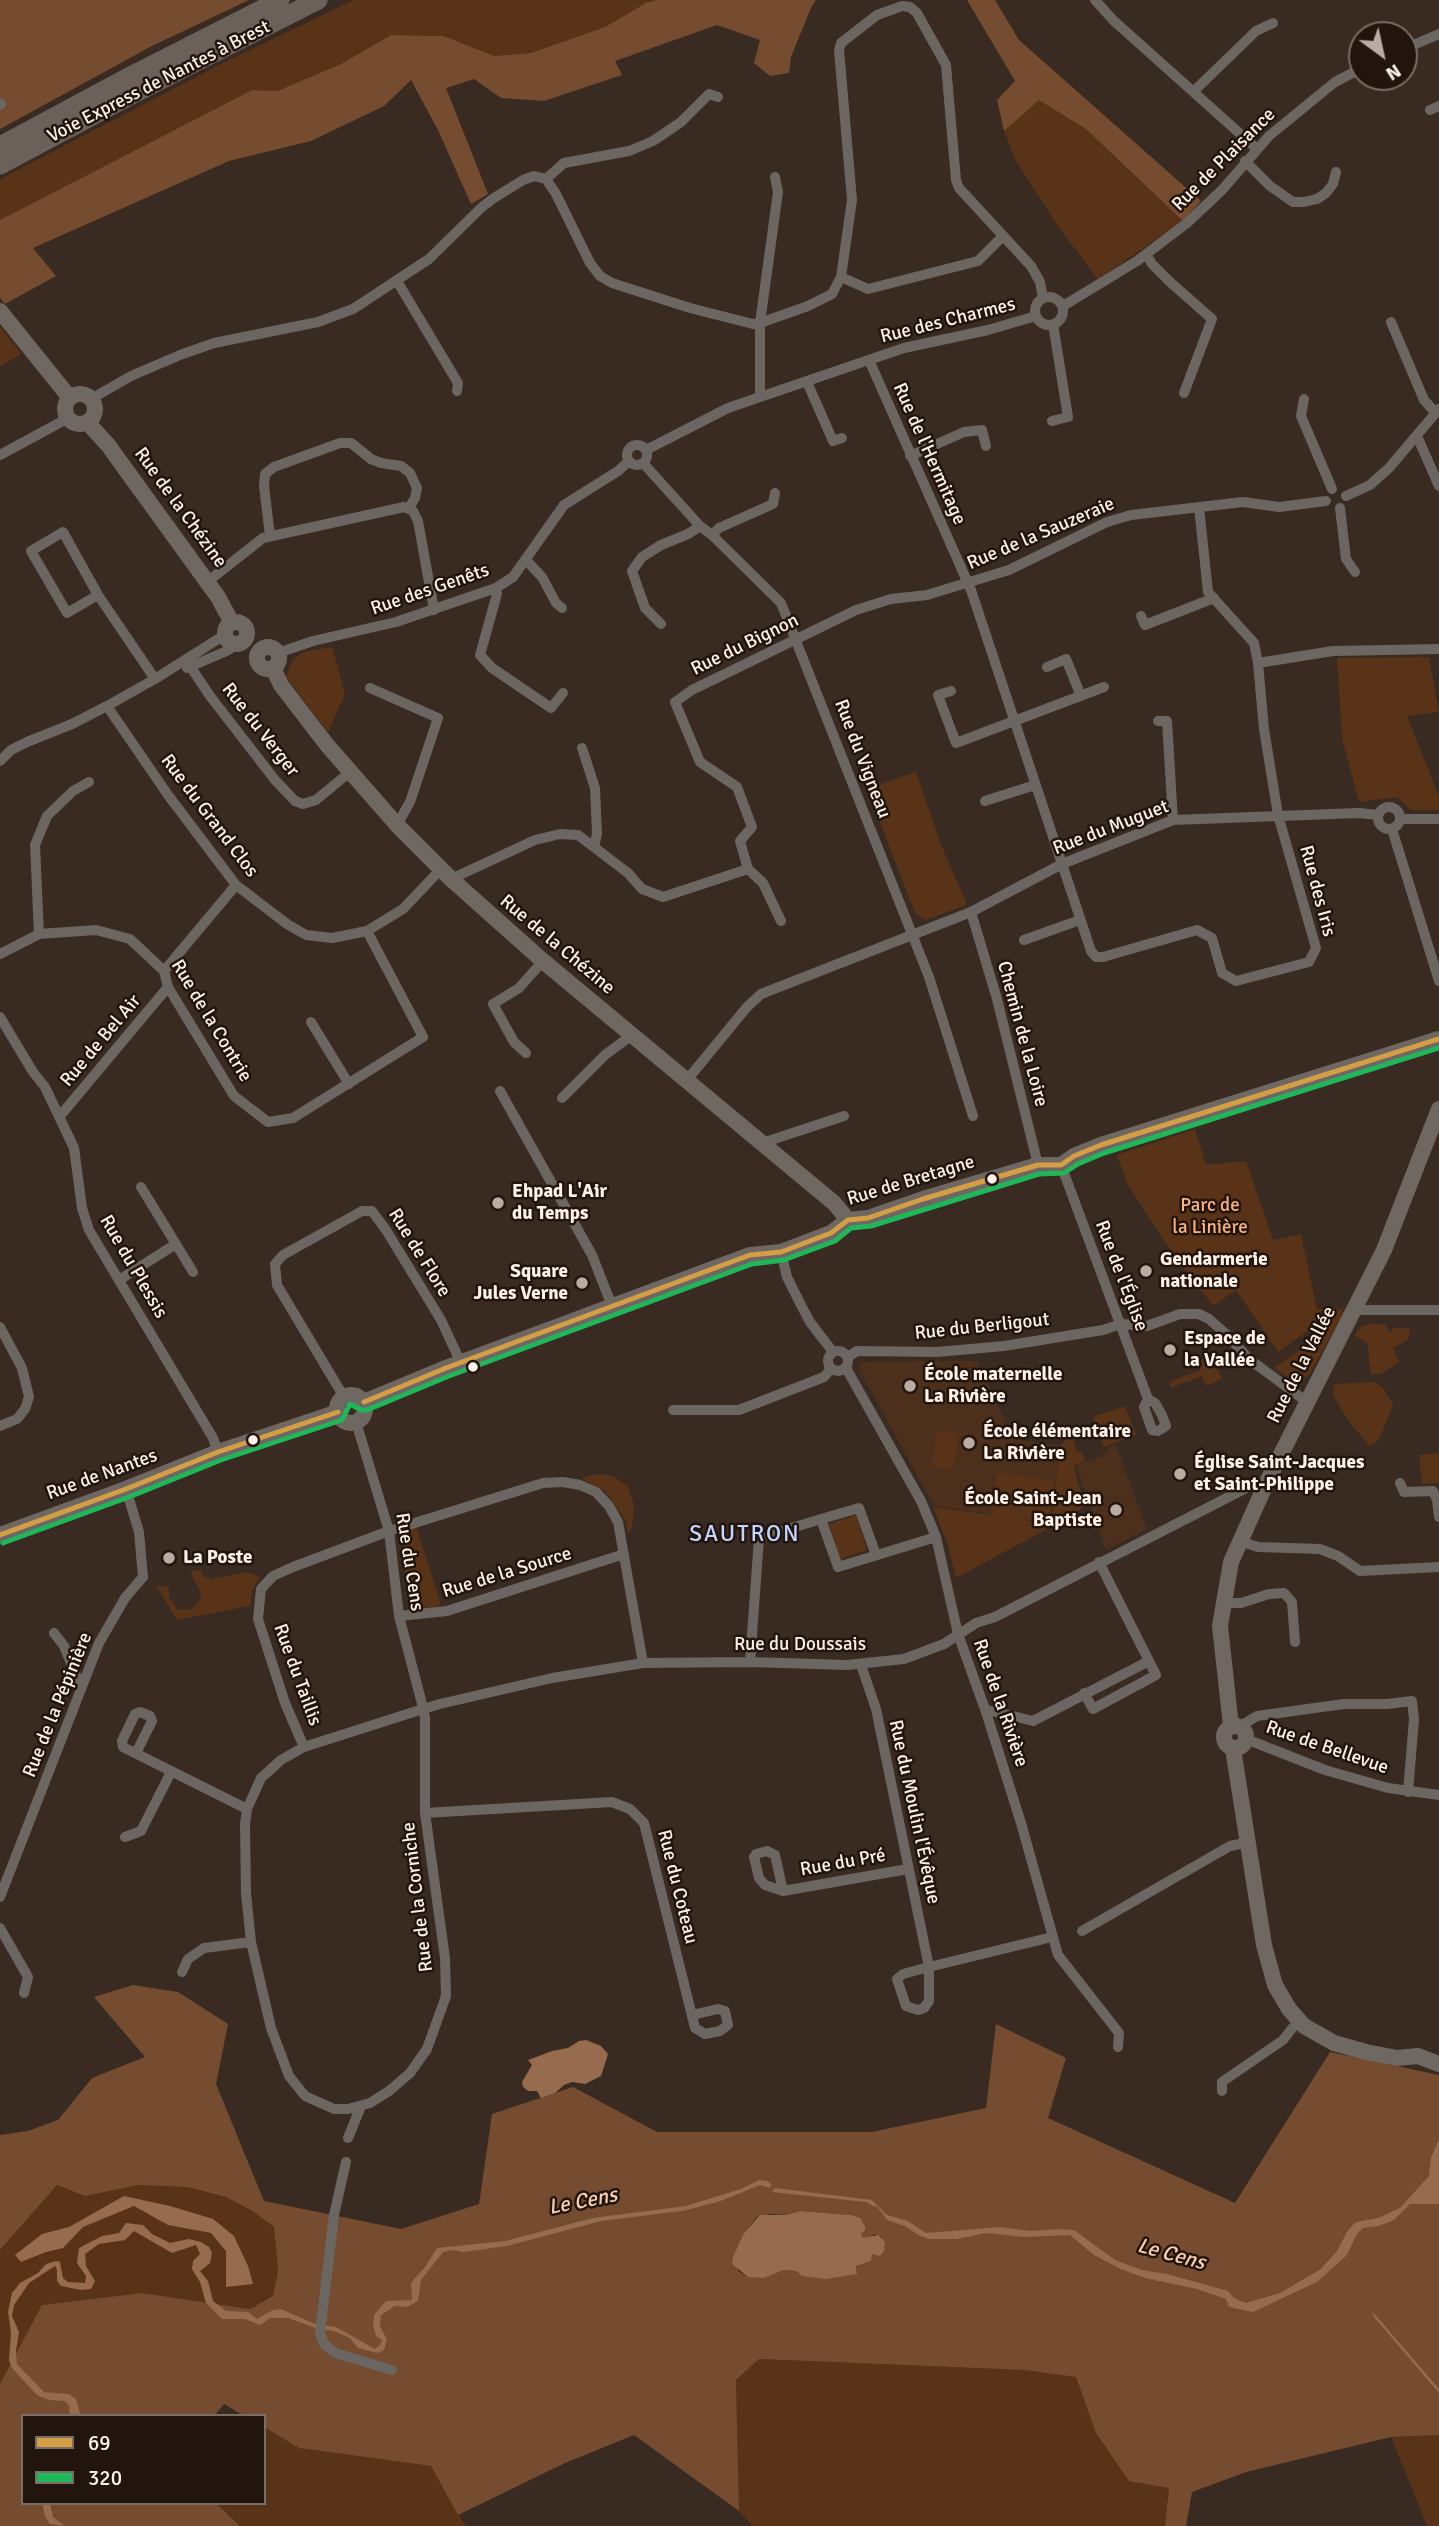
<!DOCTYPE html>
<meta charset="utf-8">
<style>
body{margin:0}
#map{position:relative;width:1439px;height:2526px;overflow:hidden;background:#392b21;font-family:Signika,sans-serif}
canvas{display:block}
.legend{position:absolute;left:21px;top:2414px;width:245px;height:91px;box-sizing:border-box;background:#21150d;border:2px solid #7a6d65;margin:0;padding:9px 12px;list-style:none;font-size:21px;color:#fff1e8}
.legend li{display:flex;align-items:center;gap:14px;height:35px}
.legend b{width:35px;border:2px solid #7a6d65}
.north{position:absolute;left:1348px;top:21px;width:70px;height:70px;box-sizing:border-box;background:#21150d;border:2px solid #7a6d65;border-radius:50%;rotate:147deg;font-size:19px;font-weight:700;line-height:28px;text-align:center;color:#fff1e8}
.north::after{content:'';display:block;margin:auto;width:24px;height:32px;background:#baaca2;clip-path:polygon(50% 0,100% 100%,50% 72%,0 100%)}
</style>
<div id="map">
<canvas width="1439" height="2526"></canvas>
<ul class="legend">
<li><b style="height:9px;background:#d39e46"></b>69</li>
<li><b style="height:9px;background:#20b65a"></b>320</li>
</ul>
<div class="north">N</div>
</div>
<script>
const g = document.querySelector('canvas').getContext('2d');
g.lineJoin = 'round';
function paint(path, color) {
  g.fillStyle = color;
  g.fill(path, 'evenodd');
}
function toPath(rows) {
  const path = new Path2D();
  for (const r of rows) {
    if (r.length === 3) {
      path.moveTo(r[0] + r[2], r[1]);
      path.arc(r[0], r[1], r[2], 0, 2 * Math.PI);
      continue;
    }
    path.moveTo(r[0], r[1]);
    for (let i = 2; i < r.length; i += 2) path.lineTo(r[i], r[i + 1]);
  }
  return path;
}
function trace(path, color, width, dash) {
  g.strokeStyle = color;
  g.lineWidth = width;
  g.lineCap = dash ? 'butt' : 'round';
  g.setLineDash(dash || []);
  g.stroke(path);
}
function label(font, color, halo, rows, align = 'center') {
  g.font = font + ' Signika,sans-serif';
  g.lineWidth = 5;
  g.setLineDash([]);
  g.textBaseline = 'middle';
  g.strokeStyle = halo;
  g.fillStyle = color;
  for (const [text, x, y, turn = 0] of rows) {
    g.save();
    g.translate(x, y);
    g.rotate((+turn || 0) * Math.PI / 180);
    g.textAlign = isNaN(turn) ? turn : align;
    if (halo) g.strokeText(text, 0, 0);
    g.fillText(text, 0, 0);
    g.restore();
  }
}
const built = toPath([
 [977,1361,1014,1439,1062,1446,1050,1517,1042,1521,934,1506,859,1369,863,1362],
 [1115,1443,1147,1529,1106,1550,1076,1466,1103,1456,1103,1454]
]);
const green = toPath([
 [354,0,656,0,646,3,605,27,531,53,493,56,444,36,391,35,341,64,277,91,252,90,0,220,0,179,223,63],
 [1039,99,1086,129,1183,221,1098,279,1059,228,1016,161,1004,131],
 [0,326,21,354,0,367],
 [332,647,345,694,328,732,286,677,293,659,304,652],
 [1429,657,1439,712,1407,716,1439,796,1439,810,1411,810,1397,797,1359,802,1342,738,1337,658],
 [916,772,942,847,966,902,966,905,925,920,915,913,867,789],
 [1195,1129,1206,1165,1246,1161,1273,1240,1301,1234,1317,1310,1334,1307,1344,1312,1310,1374,1300,1381,1294,1381,1274,1368,1319,1336,1313,1327,1278,1352,1236,1290,1213,1306,1166,1244,1128,1185,1117,1155],
 [1373,1323,1386,1325,1389,1332,1393,1331,1392,1328,1410,1328,1408,1340,1393,1348,1399,1362,1380,1374,1371,1374,1367,1343,1354,1335,1362,1326],
 [1212,1356,1222,1379,1206,1386,1202,1376,1171,1388,1169,1382,1201,1370,1198,1361],
 [1375,1382,1384,1389,1393,1405,1379,1440,1370,1446,1350,1423,1333,1395,1334,1384],
 [1125,1406,1136,1435,1104,1447,1093,1417],
 [937,1430,959,1434,953,1469,932,1466],
 [1072,1436,1077,1452,1082,1453,1085,1461,1074,1466,1077,1481,1086,1505,1071,1516,956,1578,948,1545,933,1507,992,1515,997,1473,1054,1481,1050,1517,1042,1521,1014,1518,1042,1523,1051,1518,1052,1513,1061,1444],
 [1439,1453,1439,1483,1422,1484,1419,1455],
 [601,1474,613,1476,627,1486,634,1504,632,1528,628,1533,625,1519,605,1491,582,1479,587,1476],
 [856,1515,867,1550,840,1559,829,1524],
 [416,1526,441,1605,434,1607,412,1607,407,1600,403,1533],
 [201,1570,203,1576,211,1579,246,1572,260,1577,252,1591,250,1606,177,1620,156,1585,169,1587,169,1597,178,1610,192,1609,200,1600,201,1593,190,1572],
 [57,2185,85,2196,139,2185,187,2187,226,2197,252,2211,274,2227,278,2270,273,2296,250,2309,142,2293,43,2305,0,2384,0,2250],
 [759,2359,1024,2370,1076,2377,1096,2433,1169,2488,1165,2526,753,2526,739,2511,736,2380],
 [264,2427,299,2448,431,2466,466,2526,240,2526,216,2503,264,2503],
 [1439,2435,1439,2526,1427,2526,1391,2437]
]);
const forest = toPath([
 [0,0,249,0,150,47,0,129],
 [656,0,816,0,811,8,791,57,789,73,770,76,754,63,760,40,717,25,615,61,622,75,544,101,501,98,474,79,446,88,488,194,471,204,438,130,411,80,384,106,311,141,229,161,33,248,56,276,5,304,0,298,0,220,252,90,277,91,341,64,391,35,444,36,494,56,531,53,605,27,646,3],
 [967,0,995,0,1019,40,1201,201,1183,221,1086,129,1039,100,1004,131,997,100,1015,81],
 [133,1985,178,1992,228,2024,216,2084,264,2201,401,2229,479,2204,492,2114,573,2087,657,2132,872,2132,986,2108,996,2024,1066,2058,1048,2118,1235,2203,1330,2052,1439,2075,1439,2435,1391,2437,1246,2472,1192,2492,1186,2526,1165,2526,1169,2488,1129,2481,1096,2433,1076,2377,1024,2370,759,2359,736,2380,739,2511,634,2435,565,2463,458,2515,431,2466,299,2448,264,2427,264,2416,244,2416,224,2404,214,2416,23,2416,23,2503,216,2503,240,2526,0,2526,0,2384,42,2305,142,2293,250,2309,273,2296,278,2270,274,2227,252,2211,226,2197,187,2187,139,2185,85,2196,57,2185,0,2250,0,2135,28,2131,58,2120,92,2078,145,2057,94,1997],
 [800,2211,850,2215,864,2225,865,2231,861,2233,863,2238,866,2239,875,2234,882,2238,871,2255,871,2261,856,2266,857,2273,799,2274,796,2271,783,2270,748,2277,738,2271,744,2233,757,2217,770,2214,786,2215]
]);
const water = toPath([
 [586,2040,601,2046,608,2054,601,2076,585,2084,572,2082,564,2085,555,2093,541,2098,537,2091,528,2091,523,2087,522,2082,532,2065,528,2060,552,2051,568,2048,579,2041],
 [1439,2139,1439,2204,1410,2204,1394,2220,1379,2226,1363,2228,1357,2234,1347,2255,1317,2282,1253,2312,1229,2307,1226,2299,1197,2289,1145,2278,1121,2269,1094,2255,1070,2235,1025,2237,986,2233,957,2239,929,2239,918,2235,905,2226,887,2220,876,2205,875,2207,866,2202,772,2192,775,2188,872,2200,887,2215,908,2221,926,2233,1000,2227,1030,2231,1060,2229,1074,2230,1115,2260,1142,2270,1167,2274,1228,2291,1234,2298,1246,2303,1280,2293,1321,2269,1337,2251,1348,2230,1356,2222,1378,2218,1400,2208,1429,2176,1431,2158],
 [759,2180,767,2181,772,2185,770,2188,760,2185,718,2202,682,2211,601,2221,507,2246,463,2252,453,2250,443,2252,421,2280,418,2301,407,2307,395,2306,381,2315,380,2327,387,2339,384,2350,377,2353,358,2348,350,2338,334,2331,316,2328,288,2318,270,2318,260,2325,245,2319,222,2319,206,2303,200,2282,192,2269,193,2261,200,2254,196,2245,172,2253,134,2231,125,2240,99,2244,85,2254,86,2266,95,2281,91,2289,81,2290,61,2286,57,2281,57,2270,55,2266,29,2283,14,2305,12,2316,19,2332,16,2351,17,2364,44,2392,69,2394,76,2399,81,2416,70,2416,69,2406,65,2401,49,2400,37,2395,12,2368,9,2360,11,2333,8,2312,12,2293,20,2283,38,2273,46,2264,56,2261,60,2262,63,2278,68,2282,85,2283,86,2276,77,2263,79,2248,102,2236,119,2233,126,2223,143,2225,152,2234,170,2243,189,2239,201,2242,209,2247,212,2253,210,2263,200,2271,208,2281,213,2301,226,2311,248,2312,257,2319,273,2310,281,2309,315,2324,336,2327,375,2349,380,2345,382,2340,376,2336,373,2325,374,2315,386,2301,412,2300,411,2283,425,2267,437,2248,505,2241,593,2218,686,2206,741,2189],
 [124,2196,170,2206,213,2219,234,2236,248,2266,253,2284,226,2287,226,2251,211,2233,168,2225,134,2206,83,2227,63,2248,46,2252,21,2262,15,2255,42,2234,69,2227],
 [800,2211,850,2215,860,2218,865,2226,865,2231,861,2233,863,2238,878,2235,885,2242,884,2251,880,2256,872,2254,871,2261,856,2266,857,2274,826,2279,802,2276,796,2271,783,2270,764,2278,748,2277,732,2264,733,2257,744,2233,760,2215,786,2215],
 [1372,2311,1439,2389,1439,2393,1374,2317],
 [42,2503,50,2503,53,2517,65,2526,50,2524,45,2516]
]);
const street = toPath([
 [1095,0,1113,20,1256,148],
 [1404,49,1439,34],
 [1194,91,1256,31,1273,23],
 [0,105,1,104],
 [1430,110,1439,106],
 [1245,161,1270,186,1293,202,1304,202,1317,199,1326,193,1333,184,1336,172],
 [546,179,556,194,590,263,600,276,612,283,690,308,753,324,760,323,778,192,775,177],
 [546,179,564,163,629,151,653,141,681,122,709,94,718,97],
 [1146,254,1152,264,1169,281,1212,319,1184,393],
 [841,277,868,289,978,261,1003,236],
 [397,281,458,383,457,391],
 [1049,311,14],
 [1063,306,1137,261,1187,223,1222,190,1269,136,1335,82,1362,68],
 [1391,322,1424,400,1435,412],
 [869,360,971,590,1091,951,1096,957,1103,957,1197,930,1212,938,1222,973,1236,981,1309,962,1316,948,1278,815,1264,729,1258,663,1254,643,1208,592,1199,507],
 [807,382,833,441,842,438],
 [760,397,760,323,808,306,832,294,841,277,852,200,839,50,841,43,877,15,902,6,910,7,917,13,946,65,956,180,959,188,1031,266,1040,282,1043,298],
 [91,399,131,376,180,355,214,343,318,322,353,309,429,259,482,207,494,198,523,180,534,176,546,179],
 [1304,399,1301,416,1332,489],
 [1052,421,1068,417,1053,324],
 [1417,436,1439,486],
 [637,455,10],
 [646,450,728,408,760,397,904,348,988,330,1036,316],
 [0,455,61,422,66,415],
 [910,456,964,432,982,430,986,446],
 [643,463,700,526,712,535,781,603,929,977,973,1116],
 [1346,496,1370,485,1389,468,1439,409],
 [1340,508,1346,559,1355,572],
 [712,535,719,528,773,504,775,493],
 [270,536,264,486,265,474,274,467,340,443,351,443,371,459,381,463,401,466,410,473,417,488,415,498,409,508],
 [526,560,542,577,556,603,562,608],
 [207,582,263,538,404,507,413,511,418,521,434,610],
 [496,588,497,594,480,655,492,668,551,708,563,693],
 [98,595,67,613,31,551,63,532,98,595,155,679],
 [1141,616,1145,625,1214,598],
 [661,624,645,608,632,571,642,557,661,545,688,534,700,526],
 [278,653,313,641,396,622,496,588,513,577,564,505,618,471,629,461],
 [186,660,210,696,275,780,295,801,303,804,316,800,350,772],
 [1258,663,1333,651,1439,649],
 [1047,667,1066,659,1081,696],
 [187,668,229,650,235,644],
 [370,688,438,718,410,802,397,825],
 [951,691,938,695,956,743,1104,687],
 [107,706,168,795,236,885,287,924,306,935,332,938,367,931,403,909,441,869],
 [1158,721,1167,721,1173,820],
 [582,748,595,788,597,834,594,847],
 [0,761,11,750,27,742,72,724,107,706,155,679,226,634],
 [985,801,1035,785],
 [1389,818,11],
 [1400,819,1439,819],
 [1392,829,1439,981],
 [748,869,763,883,781,921],
 [451,879,535,840,560,834,578,835,628,873,642,889,663,897,748,869,740,841,752,827,737,787,700,762,675,702,692,690,856,610,891,599,927,595,1009,570,1107,522,1131,515,1243,502,1279,507,1326,501],
 [971,912,997,999,1038,1165],
 [39,934,35,845,47,816,73,791,89,782],
 [1024,940,1080,920],
 [0,954,39,934,96,930,130,939,164,971,168,987,234,1096,268,1122,293,1118,423,1037,367,931],
 [164,971,236,885],
 [0,1017,33,1072,45,1087,74,1148,82,1208,89,1230,213,1438,218,1452],
 [311,1022,349,1084],
 [526,1053,514,1042,493,1004,519,988,543,961],
 [687,1080,747,1007,761,994,971,912,1062,864,1173,820,1359,813,1378,815],
 [500,1091,592,1255,612,1306],
 [562,1098,605,1055,632,1035],
 [60,1116,168,987],
 [762,1143,844,1116],
 [1061,1165,1148,1399,1155,1403,1162,1415,1166,1426,1158,1431,1152,1430,1144,1407,1148,1399],
 [141,1187,193,1272],
 [781,1252,787,1277,801,1305,810,1322,833,1352],
 [119,1280,176,1244],
 [1353,1310,1439,1310],
 [1121,1324,1147,1326,1180,1314,1199,1314,1209,1319,1226,1334,1249,1359,1307,1402],
 [0,1327,22,1368,29,1397,25,1409,17,1419,0,1426],
 [838,1361,10],
 [848,1357,857,1351,937,1352,1004,1346,1103,1330,1121,1324],
 [846,1368,921,1501,936,1537,958,1634,986,1712,1021,1823,1058,1955,1119,2033,1118,2047],
 [344,1397,277,1285,275,1264,283,1255,362,1211,372,1211,386,1230,441,1320,461,1363],
 [673,1410,739,1410,824,1377,831,1369],
 [356,1422,389,1531,399,1616,421,1700,425,1718,425,1813,445,1958,446,1996,427,2049,410,2073,389,2091,370,2103,348,2109,334,2109,305,2096,289,2076,271,2028,251,1942,246,1893,245,1824,247,1809,261,1778,281,1760,304,1747,423,1709,440,1704,552,1678,643,1663,750,1662,847,1665,904,1659,944,1644,976,1623,995,1617,1254,1484,1265,1486],
 [1400,1483,1404,1492,1433,1491,1437,1500,1439,1517],
 [821,1519,859,1508,876,1555],
 [1240,1541,1258,1547,1320,1549,1338,1556,1360,1571,1439,1567],
 [1223,1603,1241,1603,1269,1594,1284,1593,1292,1602,1295,1642],
 [399,1616,447,1611,624,1554],
 [54,1633,64,1646,77,1678,83,1683],
 [750,1662,759,1538,821,1519,838,1567,936,1537],
 [861,1665,876,1709,929,1967,903,1974,897,1979,906,2006,918,2010,924,2008,929,2001,929,1967,1052,1937],
 [1084,1693,1093,1709,1156,1675,1099,1562],
 [986,1712,992,1711,1033,1721,1149,1661],
 [1239,1727,1257,1716,1344,1704,1387,1704,1412,1701,1414,1719,1408,1792],
 [1246,1739,1325,1770,1388,1788,1439,1795],
 [304,1747,285,1703,258,1619,261,1589,273,1576,293,1567,389,1531,543,1483,563,1482,580,1485,596,1492,609,1506,618,1522,643,1663],
 [136,1753,152,1721,150,1716,140,1712,135,1714,122,1741,123,1747,247,1809],
 [425,1813,612,1802,630,1809,644,1823,695,2028,705,2034,720,2031,728,2025,725,2011,718,2009,692,2015],
 [125,1837,141,1831,171,1772],
 [783,1891,775,1855,767,1851,756,1854,754,1857,759,1878,765,1885,783,1891,908,1869],
 [0,1897,99,1643,125,1598,143,1577,139,1532,126,1489],
 [0,1928,28,1977,24,1993],
 [1082,1931,1230,1846,1249,1842],
 [182,1972,188,1959,204,1948,251,1942],
 [1222,2091,1222,2082,1283,2040,1298,2021],
 [348,2138,361,2106],
 [346,2162,334,2215,320,2333,324,2344,335,2353,392,2370]
]);
const secondary = toPath([
 [0,311,70,398],
 [80,409,15],
 [87,422,108,445,218,597,232,623],
 [236,633,11],
 [268,658,11],
 [273,668,281,685,327,745,397,825,451,879,543,961,834,1203,848,1220],
 [351,1409,14],
 [364,1402,446,1368,750,1255,781,1252,831,1233,848,1220,868,1218,923,1199,1038,1165,1061,1165,1074,1156,1101,1145,1439,1039],
 [0,1535,126,1489,218,1452,338,1412],
 [1235,1737,11],
 [1231,1726,1220,1626,1231,1562,1265,1486,1384,1250,1439,1109],
 [1233,1749,1264,1945,1275,1985,1289,2009,1304,2026,1334,2043,1366,2052,1397,2058,1418,2056,1439,2064]
]);
const highway = toPath([
 [0,146,127,78,280,0],
 [0,165,131,95,318,0]
]);
const bus1 = toPath([
 [364,1402,446,1368,750,1255,781,1252,831,1233,848,1220,868,1218,923,1199,1038,1165,1061,1165,1074,1156,1101,1145,1439,1039],
 [0,1535,126,1489,218,1452,338,1412]
]);
const bus2 = toPath([
 [3,1543,129,1497,221,1460,342,1420,350,1404,361,1410,367,1410,449,1376,752,1264,784,1260,835,1241,851,1228,871,1226,1039,1174,1064,1173,1078,1164,1104,1153,1439,1048]
]);
const markers = [
 [992,1179,6,"#fff1e8"],
 [498,1203,7,"#baaca2"],
 [1146,1271,7,"#baaca2"],
 [582,1283,7,"#baaca2"],
 [1170,1350,7,"#baaca2"],
 [473,1367,6,"#fff1e8"],
 [910,1386,7,"#baaca2"],
 [253,1440,6,"#fff1e8"],
 [969,1443,7,"#baaca2"],
 [1180,1474,7,"#baaca2"],
 [1116,1510,7,"#baaca2"],
 [169,1558,7,"#baaca2"]
];
const streetNames = [
 ["Voie Express de Nantes à Brest",159,82,-27],
 ["Rue de Plaisance",1224,160,-45],
 ["Rue des Charmes",948,321,-14],
 ["Rue de l'Hermitage",929,454,66],
 ["Rue de la Chézine",180,508,54],
 ["Rue de la Sauzeraie",1041,534,-23],
 ["Rue des Genêts",430,590,-19],
 ["Rue du Bignon",745,645,-26],
 ["Rue du Verger",260,730,52],
 ["Rue du Vigneau",862,759,69],
 ["Rue du Grand Clos",209,816,53],
 ["Rue du Muguet",1111,828,-21],
 ["Rue des Iris",1317,891,75],
 ["Rue de la Chézine",557,945,40],
 ["Rue de la Contrie",211,1021,59],
 ["Chemin de la Loire",1022,1034,75],
 ["Rue de Bel Air",101,1041,-50],
 ["Rue de Bretagne",911,1181,-17],
 ["Rue de Flore",419,1253,58],
 ["Rue du Plessis",133,1267,60],
 ["Rue de l'Église",1121,1276,69],
 ["Rue du Berligout",982,1327,-6],
 ["Rue de la Vallée",1302,1365,-63],
 ["Rue de Nantes",102,1475,-20],
 ["Rue du Cens",409,1562,81],
 ["Rue de la Source",507,1573,-17],
 ["Rue du Doussais",800,1645],
 ["Rue du Taillis",297,1675,70],
 ["Rue de la Rivière",1000,1703,71],
 ["Rue de la Pépinière",58,1705,-68],
 ["Rue de Bellevue",1327,1748,19],
 ["Rue du Moulin l'Évêque",914,1812,78],
 ["Rue du Pré",843,1863,-10],
 ["Rue du Coteau",677,1887,76],
 ["Rue de la Corniche",418,1897,-97]
];
const poiNames = [
 ["Ehpad L'Air",512,1192],
 ["du Temps",512,1214],
 ["Gendarmerie",1160,1260],
 ["nationale",1160,1282],
 ["Square",568,1272,"right"],
 ["Jules Verne",568,1294,"right"],
 ["Espace de",1184,1339],
 ["la Vallée",1184,1361],
 ["École maternelle",924,1375],
 ["La Rivière",924,1397],
 ["École élémentaire",983,1432],
 ["La Rivière",983,1454],
 ["Église Saint-Jacques",1194,1463],
 ["et Saint-Philippe",1194,1485],
 ["École Saint-Jean",1102,1499,"right"],
 ["Baptiste",1102,1521,"right"],
 ["La Poste",183,1558]
];
const parkNames = [
 ["Parc de",1210,1206],
 ["la Linière",1210,1228]
];
const waterNames = [
 ["Le Cens",583,2202,-11],
 ["Le Cens",1171,2255,15]
];
const quarterNames = [
 ["SAUTRON",745,1535]
];
paint(built, '#4d301b');
paint(green, '#583318');
paint(forest, '#754c2f');
paint(water, '#976b4d');
trace(street, '#6c6662', 10);
trace(secondary, '#6f6762', 16);
trace(highway, '#6c615a', 19);
trace(bus1, '#d39e46', 5);
trace(bus2, '#20b65a', 5);
for (const [x, y, r, color] of markers) {
  const dot = new Path2D();
  dot.arc(x, y, r, 0, 2 * Math.PI);
  g.fillStyle = color;
  g.fill(dot);
  trace(dot, '#21150d', 2.5);
}
label('19px', '#fff1e8', '#21150d', streetNames);
label('bold 19px', '#fff1e8', '#21150d', poiNames, 'left');
label('19px', '#fbb382', '#21150d', parkNames);
label('italic 21px', '#faceb1', '#21150d', waterNames);
g.letterSpacing = '2px';
label('23px', '#c3d6ff', '#21150d', quarterNames);
g.letterSpacing = '0px';
</script>
